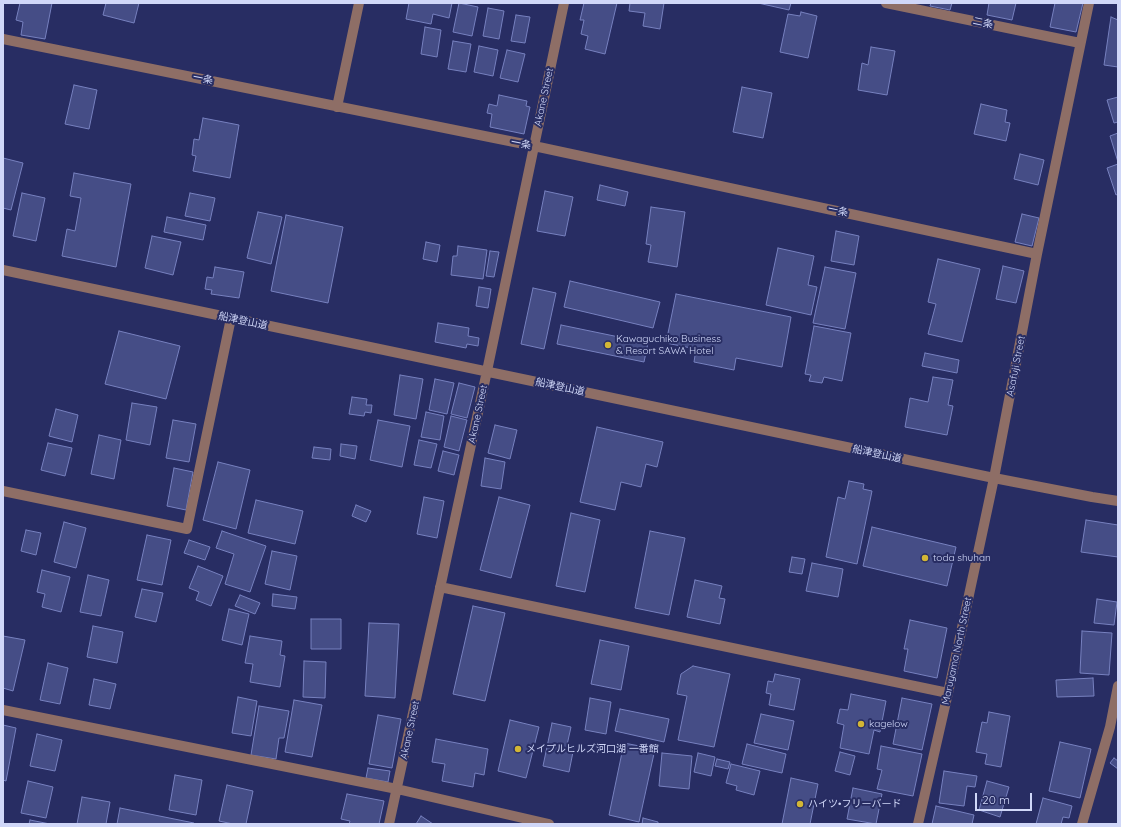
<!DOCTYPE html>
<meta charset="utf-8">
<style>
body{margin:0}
#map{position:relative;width:1121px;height:827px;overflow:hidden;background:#282d63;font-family:Quicksand,sans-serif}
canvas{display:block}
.frame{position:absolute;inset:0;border:4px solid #d0d7f8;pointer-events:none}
.scale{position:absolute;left:975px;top:793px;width:57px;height:18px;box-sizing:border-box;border:2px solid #d0d7f8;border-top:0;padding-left:5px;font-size:12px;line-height:14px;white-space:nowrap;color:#d0d7f8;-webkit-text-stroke:3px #282d63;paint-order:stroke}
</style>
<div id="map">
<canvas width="1121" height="827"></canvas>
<div class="frame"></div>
<div class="scale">20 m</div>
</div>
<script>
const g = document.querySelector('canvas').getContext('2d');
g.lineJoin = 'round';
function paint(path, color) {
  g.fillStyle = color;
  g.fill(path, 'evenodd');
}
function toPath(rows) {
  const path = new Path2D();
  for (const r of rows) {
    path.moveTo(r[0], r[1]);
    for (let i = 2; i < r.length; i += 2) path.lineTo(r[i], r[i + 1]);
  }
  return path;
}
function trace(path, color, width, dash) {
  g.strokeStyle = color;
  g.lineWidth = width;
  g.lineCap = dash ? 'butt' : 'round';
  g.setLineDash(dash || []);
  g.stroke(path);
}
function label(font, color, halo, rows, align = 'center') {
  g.font = font + ' Quicksand,"Noto Sans JP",sans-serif';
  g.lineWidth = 4;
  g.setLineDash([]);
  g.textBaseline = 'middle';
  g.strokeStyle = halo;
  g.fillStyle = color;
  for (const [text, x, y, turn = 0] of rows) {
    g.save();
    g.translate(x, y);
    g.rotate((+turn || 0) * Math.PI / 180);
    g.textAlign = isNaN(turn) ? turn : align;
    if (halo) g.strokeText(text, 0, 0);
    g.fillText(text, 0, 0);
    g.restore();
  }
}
const building = toPath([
 [20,3,52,3,45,39,21,35,23,22,16,20,20,3],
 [106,3,139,3,134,23,103,15,106,3],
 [409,3,452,3,449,18,433,14,431,24,406,19,409,3],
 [459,3,478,7,472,36,453,32,459,3],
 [584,3,617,3,605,54,585,49,588,36,581,34,584,20,580,20,584,3],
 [630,3,664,3,660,29,643,26,645,13,629,11,630,3],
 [758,3,791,3,789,10,758,3],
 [931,3,952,3,950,10,930,6,931,3],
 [989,3,1016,3,1012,20,987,15,989,3],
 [1055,3,1083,3,1076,32,1050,27,1055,3],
 [488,8,504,11,499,39,483,36,488,8],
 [801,12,817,16,808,58,780,52,788,14,800,16,801,12],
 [516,15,530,17,525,43,511,41,516,15],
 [1111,17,1118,20,1118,67,1104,65,1111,17],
 [425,27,441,30,437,57,421,54,425,27],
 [453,41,471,44,466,72,448,69,453,41],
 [479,46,498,50,493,76,474,72,479,46],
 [871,47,895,51,887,95,858,90,862,63,868,65,871,47],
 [507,50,525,54,518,82,500,78,507,50],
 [74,85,97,90,89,129,65,124,74,85],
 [742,87,772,93,763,138,733,132,742,87],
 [499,95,527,101,526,106,530,107,524,134,490,127,492,114,487,113,489,104,497,106,499,95],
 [1118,97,1118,122,1114,123,1107,100,1118,97],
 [981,104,1007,110,1005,122,1010,123,1006,141,974,134,981,104],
 [203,118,239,125,230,178,193,171,196,156,192,155,194,139,199,140,203,118],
 [1118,133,1118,162,1110,136,1118,133],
 [1020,154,1044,160,1038,185,1014,179,1020,154],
 [3,158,23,163,11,210,3,208,3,158],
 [1118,164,1118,194,1116,195,1107,168,1118,164],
 [74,173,131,184,116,267,62,256,67,229,75,231,81,198,70,196,74,173],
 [600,185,628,192,625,206,597,200,600,185],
 [545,191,573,197,565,236,537,231,545,191],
 [22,193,45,198,36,241,13,236,22,193],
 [190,193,215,198,210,221,185,216,190,193],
 [651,207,685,212,677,267,648,262,651,245,646,244,651,207],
 [258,212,282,217,271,264,247,258,258,212],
 [1022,214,1039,218,1032,246,1015,242,1022,214],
 [286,215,343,227,328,303,271,291,286,215],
 [167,217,206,225,203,240,164,232,167,217],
 [836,231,859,236,854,265,831,261,836,231],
 [152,236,181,242,173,275,145,268,152,236],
 [426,242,440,245,437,262,423,259,426,242],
 [458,246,487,250,483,279,451,275,453,256,457,256,458,246],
 [778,248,814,256,808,285,817,287,811,315,766,305,778,248],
 [490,251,499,252,494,277,486,276,490,251],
 [938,259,980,269,962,342,928,334,936,304,928,302,938,259],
 [1003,266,1024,271,1016,303,996,299,1003,266],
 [215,267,244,272,239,298,211,294,212,290,205,289,207,277,213,278,215,267],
 [825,267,856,273,845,329,813,323,825,267],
 [570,281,660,302,653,328,564,307,570,281],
 [479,287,491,289,488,308,476,306,479,287],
 [533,288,556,293,544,349,521,344,533,288],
 [676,294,791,317,782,367,736,358,734,370,694,362,696,349,666,343,676,294],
 [438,323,469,328,468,336,479,338,478,346,467,344,466,348,435,342,438,323],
 [561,325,648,343,644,362,557,344,561,325],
 [814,326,851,333,842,381,824,377,822,383,809,381,811,375,805,374,814,326],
 [119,331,180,346,166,399,105,384,119,331],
 [925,353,959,360,957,373,922,366,925,353],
 [400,375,423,379,416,419,394,415,400,375],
 [933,377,953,380,948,405,953,406,947,435,905,427,910,398,928,402,933,377],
 [435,379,454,383,447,414,429,410,435,379],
 [459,383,475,387,467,418,451,414,459,383],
 [352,397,367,399,366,405,372,405,371,413,365,412,364,416,349,414,352,397],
 [132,403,157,407,150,445,126,440,132,403],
 [56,409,78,415,72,442,49,436,56,409],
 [426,412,444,416,440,440,421,437,426,412],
 [451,416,467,420,459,451,444,447,451,416],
 [173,420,196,424,189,462,166,458,173,420],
 [378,420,410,426,402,467,370,460,378,420],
 [495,425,517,430,510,459,488,453,495,425],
 [597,427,663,442,657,467,646,464,641,487,621,482,615,510,580,502,597,427],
 [99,435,121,440,114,479,91,474,99,435],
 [419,440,437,444,431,468,414,465,419,440],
 [48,443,72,448,65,476,41,470,48,443],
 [341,444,357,446,355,459,340,456,341,444],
 [314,447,331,449,330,460,312,458,314,447],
 [443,451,459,455,454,475,438,471,443,451],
 [485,458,505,462,501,489,481,486,485,458],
 [218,462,250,470,236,529,203,520,218,462],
 [174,468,193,472,186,510,167,506,174,468],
 [849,481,864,484,863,489,872,491,857,564,826,557,838,497,845,499,849,481],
 [424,497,444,501,437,538,417,534,424,497],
 [499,497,530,505,511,578,480,570,499,497],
 [256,500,303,511,295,544,248,533,256,500],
 [356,505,371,511,366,522,352,516,356,505],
 [571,513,600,520,585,592,556,586,571,513],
 [1086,520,1118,525,1118,557,1081,552,1086,520],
 [64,522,86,528,76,568,54,562,64,522],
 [872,527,956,547,947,586,863,566,872,527],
 [26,530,41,533,36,555,21,551,26,530],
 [222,531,266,546,250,592,225,584,234,554,216,548,222,531],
 [650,531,685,538,669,615,635,608,650,531],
 [147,535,171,540,162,585,137,580,147,535],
 [189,540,210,547,205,560,184,553,189,540],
 [272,551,297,556,290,590,265,584,272,551],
 [792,557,805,559,802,574,789,572,792,557],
 [812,563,843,569,838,597,806,591,812,563],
 [198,566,223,576,211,606,196,600,199,592,189,588,198,566],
 [42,570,70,577,61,612,42,607,45,594,37,592,42,570],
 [88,575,109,580,101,616,80,612,88,575],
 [695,580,722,586,719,598,725,599,720,624,687,617,695,580],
 [142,589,163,593,156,622,135,617,142,589],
 [273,594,297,597,295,609,272,606,273,594],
 [240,595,260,603,255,614,235,606,240,595],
 [1097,599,1117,602,1114,625,1094,623,1097,599],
 [473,606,505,613,485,701,453,694,473,606],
 [229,609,249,614,242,645,222,640,229,609],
 [311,619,341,619,341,649,311,649,311,619],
 [910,620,947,628,937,678,904,671,908,649,904,649,910,620],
 [369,623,399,624,395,698,365,696,369,623],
 [93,626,123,632,117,663,87,657,93,626],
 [1082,631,1112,633,1109,675,1080,673,1082,631],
 [3,636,25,640,13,691,3,688,3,636],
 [250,636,282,641,280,655,285,656,280,687,250,682,253,664,245,663,250,636],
 [600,640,629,646,621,690,591,684,600,640],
 [304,661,326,662,325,698,303,697,304,661],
 [48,663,68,668,60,704,40,700,48,663],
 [693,666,730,674,714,747,678,740,687,696,677,694,681,674,693,666],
 [775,674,800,679,794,710,769,705,771,694,766,693,768,681,773,682,775,674],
 [1093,678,1094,696,1057,697,1056,680,1093,678],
 [94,679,116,684,110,709,89,705,94,679],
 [851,694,886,701,880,732,874,730,869,754,840,748,844,725,837,723,840,709,848,710,851,694],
 [238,697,257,701,251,736,232,733,238,697],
 [590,698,611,702,606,734,585,730,590,698],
 [902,698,932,704,922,750,893,744,902,698],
 [294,700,322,705,312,757,285,752,294,700],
 [259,706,289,711,284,738,279,738,276,759,251,755,259,706],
 [620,709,669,719,664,742,615,731,620,709],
 [989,712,1010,716,1001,767,985,764,987,754,976,752,982,722,987,723,989,712],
 [761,714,794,721,788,750,754,743,761,714],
 [378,715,401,719,392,768,369,764,378,715],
 [510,720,539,727,526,778,498,771,510,720],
 [552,723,571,727,567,745,574,747,569,772,543,766,552,723],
 [3,725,16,728,6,781,3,780,3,725],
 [37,734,62,740,55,771,30,766,37,734],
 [436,739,488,749,484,775,475,773,473,787,442,781,445,764,432,762,436,739],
 [1060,742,1091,749,1080,798,1049,791,1060,742],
 [624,743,655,749,639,822,609,815,624,743],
 [747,744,786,754,782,773,742,764,747,744],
 [881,746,922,754,913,796,877,789,882,770,877,769,881,746],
 [840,752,855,756,850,775,835,771,840,752],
 [662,753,692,756,689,789,659,786,662,753],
 [698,753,715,757,711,776,694,772,698,753],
 [1114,758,1118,761,1118,769,1110,763,1114,758],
 [717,759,730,762,728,769,715,766,717,759],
 [731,764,760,771,754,795,736,790,737,786,726,783,731,764],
 [368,768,390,771,388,782,366,778,368,768],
 [944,771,977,776,975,787,967,786,964,806,939,803,944,771],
 [175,775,202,780,196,815,169,810,175,775],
 [791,778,818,784,810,824,782,824,791,778],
 [28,781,53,787,46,818,21,813,28,781],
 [987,781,1009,787,1000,817,979,810,987,781],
 [227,785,253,791,246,824,233,824,219,821,227,785],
 [853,788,882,794,876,824,847,819,853,788],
 [347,794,384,801,379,824,349,824,350,821,341,819,347,794],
 [82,797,110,802,106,824,77,824,82,797],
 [1043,798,1072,806,1069,818,1063,817,1061,824,1036,824,1043,798],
 [936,806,974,815,972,824,932,824,936,806],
 [120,808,194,823,194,824,117,824,120,808],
 [421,816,433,824,416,824,421,816],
 [643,818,658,822,658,824,642,824,643,818],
 [30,820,50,824,29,824,30,820]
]);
const minor = toPath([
 [886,3,1080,43],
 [3,39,534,146,1037,254],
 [337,107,359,3],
 [3,270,994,478,1092,497,1118,501],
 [3,491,187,529,231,318],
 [440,587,948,693],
 [3,710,397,789,549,824],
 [389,824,487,371,564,3],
 [918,824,948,693,994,478,1037,254,1089,3],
 [1082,824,1110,727,1118,686]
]);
const markers = [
 [608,345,4,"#d3b635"],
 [925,558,4,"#d3b635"],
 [861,724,4,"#d3b635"],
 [518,749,4,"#d3b635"],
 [800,804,4,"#d3b635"]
];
const streetNames = [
 ["二条",983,23,12],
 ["一条",203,79,11],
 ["Akane Street",544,97,-78],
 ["一条",521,144,11],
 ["一条",838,211,12],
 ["船津登山道",243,321,12],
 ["Asafuji Street",1016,366,-79],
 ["船津登山道",560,387,12],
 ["Akane Street",478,414,-78],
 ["船津登山道",877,454,12],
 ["Maruyama North Street",957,651,-78],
 ["Akane Street",410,730,-78]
];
const poiNames = [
 ["Kawaguchiko Business",616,339],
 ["& Resort SAWA Hotel",616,351],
 ["toda shuhan",933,558],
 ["kagelow",869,724],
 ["メイプルヒルズ河口湖 一番館",526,749],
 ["ハイツ•フリーバード",808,804]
];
paint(building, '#454d86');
trace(building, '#7781bf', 1);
trace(minor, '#8e6e66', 10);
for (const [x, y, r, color] of markers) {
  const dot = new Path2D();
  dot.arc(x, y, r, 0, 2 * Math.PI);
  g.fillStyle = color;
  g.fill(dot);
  trace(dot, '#282d63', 1.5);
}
label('10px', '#d0d7f8', '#282d63', streetNames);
label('10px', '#d0d7f8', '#282d63', poiNames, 'left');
</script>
